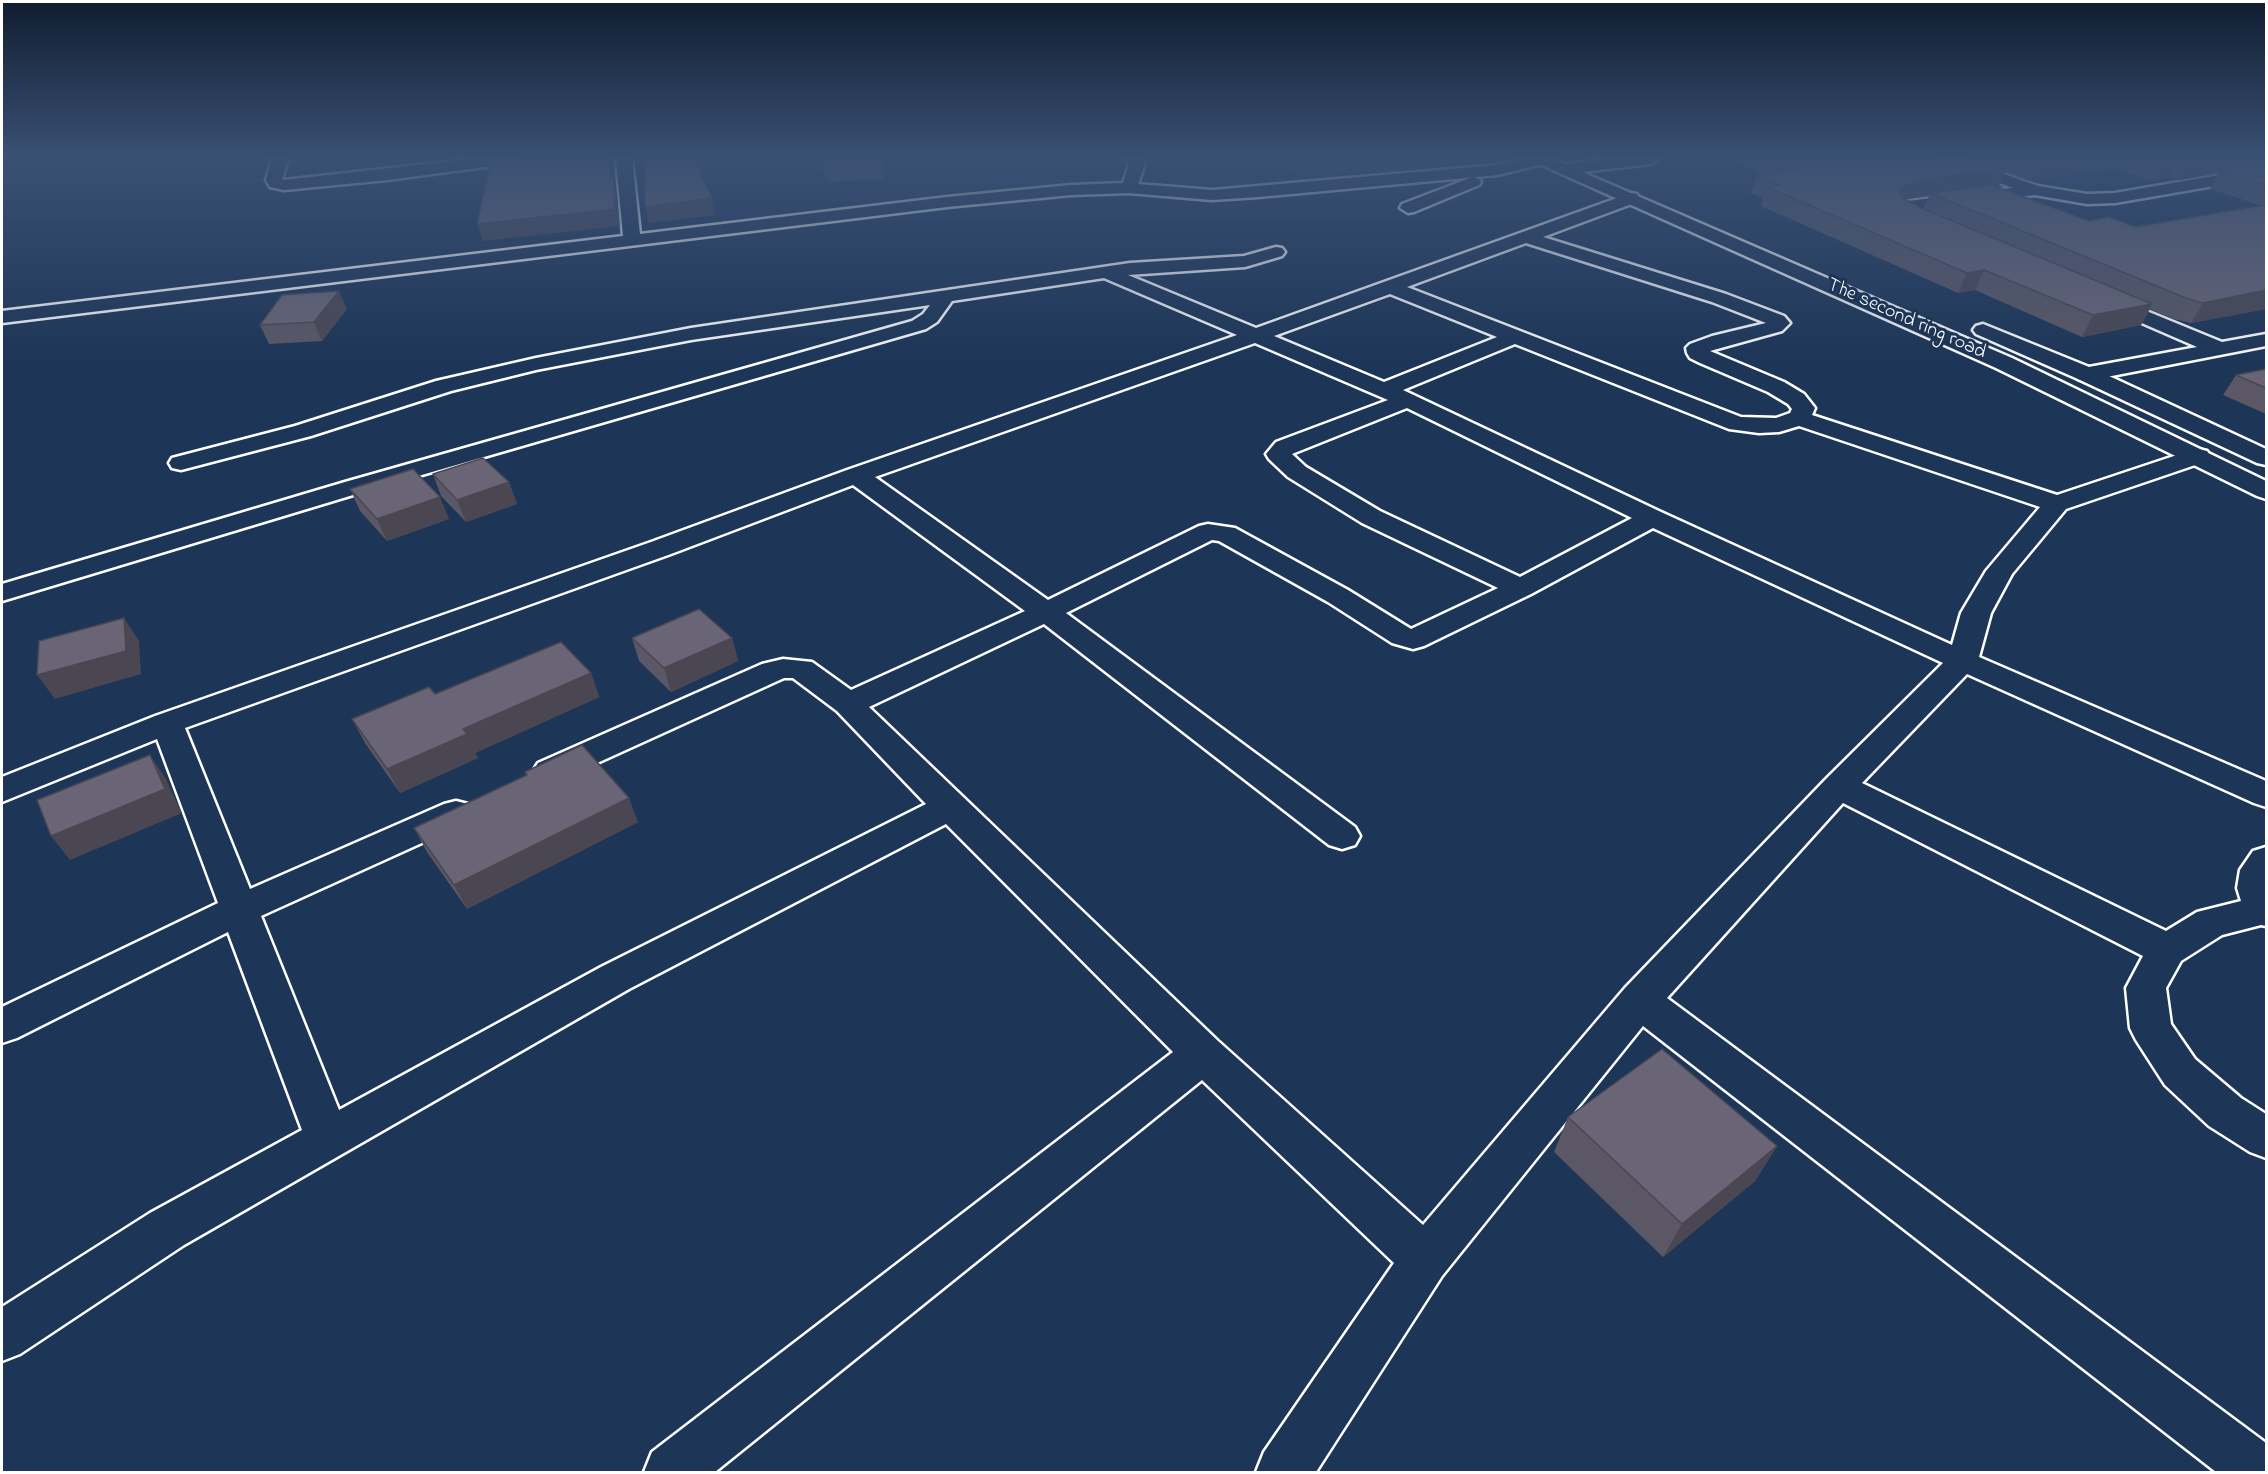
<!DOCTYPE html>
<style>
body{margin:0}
#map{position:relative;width:2268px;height:1474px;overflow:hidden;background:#1d3557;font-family:"Indie Flower",sans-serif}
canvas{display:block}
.frame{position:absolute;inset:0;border:3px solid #fff;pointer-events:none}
</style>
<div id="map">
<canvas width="2268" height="1474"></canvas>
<div class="frame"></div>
</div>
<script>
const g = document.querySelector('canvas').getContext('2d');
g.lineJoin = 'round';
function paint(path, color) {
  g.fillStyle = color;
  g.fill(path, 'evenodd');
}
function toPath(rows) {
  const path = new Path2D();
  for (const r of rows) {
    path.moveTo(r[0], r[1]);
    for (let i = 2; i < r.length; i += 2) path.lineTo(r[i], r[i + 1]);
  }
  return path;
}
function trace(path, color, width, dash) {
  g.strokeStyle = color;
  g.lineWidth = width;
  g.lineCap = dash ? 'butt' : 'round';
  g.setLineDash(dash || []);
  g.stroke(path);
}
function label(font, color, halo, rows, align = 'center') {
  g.font = font + ' "Indie Flower",sans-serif';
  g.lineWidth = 6;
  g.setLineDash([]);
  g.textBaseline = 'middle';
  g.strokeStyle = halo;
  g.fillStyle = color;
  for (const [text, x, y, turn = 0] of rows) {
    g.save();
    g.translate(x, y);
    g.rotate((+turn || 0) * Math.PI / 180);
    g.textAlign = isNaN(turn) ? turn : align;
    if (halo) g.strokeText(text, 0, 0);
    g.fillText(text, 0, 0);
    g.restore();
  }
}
const built = toPath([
 [1273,159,1487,159,1387,171,1303,177]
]);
const street = toPath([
 [272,159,288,159,282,180,284,180,471,159,516,159,508,164,387,180,284,190,270,187,266,180,272,159],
 [616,159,632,159,640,234,947,197,1071,185,1123,183,1129,164,1126,159,1142,159,1145,164,1138,184,1212,190,1497,165,1525,159,1550,160,1547,163,1497,175,1258,197,1212,200,1129,193,1071,195,947,207,2,323,2,311,623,236,616,159],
 [1939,159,1962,159,2038,186,2087,194,2115,193,2266,167,2266,177,2115,203,2087,204,2035,195,1915,210,1937,221,1940,225,1937,229,1931,230,1897,215,1895,211,1902,202,1908,201,2013,188,1942,162,1939,159],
 [1473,177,1479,179,1481,182,1479,185,1414,212,1408,213,1400,208,1402,204,1473,177],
 [1631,193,1637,194,1639,198,1637,202,1543,237,1726,294,1784,316,1790,323,1782,331,1710,351,1784,382,1804,394,1815,408,1812,415,2057,495,2189,451,2198,449,2207,451,2210,456,2207,461,2066,509,2012,574,1991,613,1979,657,2266,781,2266,807,2254,803,1967,674,1862,783,2166,931,2197,912,2241,901,2237,888,2240,870,2253,851,2266,847,2266,926,2261,925,2222,935,2181,961,2166,988,2171,1024,2195,1059,2241,1098,2266,1114,2266,1158,2250,1152,2209,1126,2165,1085,2136,1040,2130,1028,2126,988,2143,956,1843,803,1667,998,2266,1443,2266,1472,2216,1472,1643,1026,1442,1276,1316,1472,1256,1472,1264,1452,1394,1263,1202,1080,715,1472,644,1472,652,1452,1173,1052,946,824,629,989,184,1245,20,1354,2,1361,2,1307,150,1213,302,1130,228,932,17,1038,2,1043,2,1007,218,903,157,739,2,802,2,777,155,716,651,542,847,470,1237,335,1104,278,952,301,937,322,926,329,363,492,2,601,2,584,345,482,912,321,923,314,930,305,691,340,536,370,451,391,311,436,181,470,172,468,169,463,172,458,295,426,436,381,536,358,691,328,1130,263,1244,256,1276,247,1282,248,1285,252,1282,256,1245,267,1128,275,1256,328,1631,193],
 [1526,243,1712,302,1766,323,1712,336,1690,344,1686,348,1687,353,1690,358,1700,363,1768,392,1788,404,1792,409,1790,413,1776,418,1741,417,1407,287,1526,243],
 [1390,294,1497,337,1384,382,1274,336,1390,294],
 [1255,343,1388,400,1276,442,1266,454,1269,459,1288,477,1362,523,1498,588,1411,629,1348,590,1235,528,1208,524,1199,526,1048,600,875,477,1255,343],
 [1515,344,1729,429,1759,433,1779,432,1799,426,2040,507,1986,571,1961,613,1952,645,1661,512,1403,390,1515,344],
 [1407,408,1632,518,1520,577,1380,511,1306,467,1292,454,1407,408],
 [853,485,1025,611,851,690,812,662,783,659,762,664,538,763,533,771,538,779,550,783,562,779,784,678,793,678,837,711,926,804,601,967,339,1110,261,916,468,822,474,813,468,804,456,801,444,804,250,889,185,728,671,554,853,485],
 [1653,528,1943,663,1827,778,1625,988,1423,1225,1218,1041,869,707,1044,624,1329,845,1342,849,1355,845,1360,836,1355,827,1066,613,1212,540,1219,541,1328,602,1392,643,1413,649,1424,646,1531,594,1653,528],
 [2105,294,2222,342,2266,334,2266,346,2086,381,2078,379,2075,374,2078,369,2197,347,2098,304,2095,300,2098,296,2105,294]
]);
const primary = toPath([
 [1532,159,1553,159,1565,164,1609,159,1659,159,1651,164,1582,172,2012,358,2266,481,2266,499,2257,496,1996,368,1535,162,1532,159],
 [1983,324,2094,369,2266,449,2266,465,2257,463,2078,379,1976,334,1973,330,1976,326,1983,324]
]);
const wall = toPath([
 [816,159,885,159,885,179,829,182],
 [1728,159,2266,159,2266,309,2191,323,2174,319,2150,309,2141,325,2082,337,1975,290,1958,293,1761,206,1763,198,1751,193,1757,175,1764,174],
 [2114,168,2150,180,2170,177,2180,180,2218,173,2210,189,2263,206,2135,227,2089,221,1994,186,1999,185,2005,172,2030,181],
 [1929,196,1923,209,1906,200,1908,199],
 [347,309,322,341,269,344,260,325],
 [2266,369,2266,414,2223,395,2236,375],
 [433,474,509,482,517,504,466,522,441,496],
 [350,489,449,519,387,541,360,511],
 [632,638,732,638,738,661,671,692,639,661],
 [591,673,599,697,475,753,478,758,400,793,365,743,352,719,435,694],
 [525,772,638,822,467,909,427,852,414,828,526,775],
 [1568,1117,1777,1146,1755,1181,1663,1257,1554,1152]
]);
const shadedWall = toPath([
 [883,159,885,159,885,179,884,164],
 [2066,159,2119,159,2114,168,2030,181,2038,163],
 [2180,159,2170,177,2150,180,2159,162],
 [2207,159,2266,159,2266,165,2219,171,2218,173,2180,180,2189,162],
 [2007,168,1999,185,1935,195,1930,193,1929,196,1908,199,1895,206,1902,188,1915,181],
 [613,177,617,193,620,226,483,241,477,224],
 [712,198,716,215,649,223,645,207],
 [1984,270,1975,290,1958,293,1967,273],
 [2266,290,2266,309,2191,323,2203,303],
 [339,291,347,309,322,341,314,322],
 [2152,304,2141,325,2082,337,2093,315],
 [509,482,517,504,466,522,457,500],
 [440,497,449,519,387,541,377,519],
 [124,618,139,641,141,674,55,699,37,675],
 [732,638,738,661,671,692,664,668],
 [591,673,599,697,475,753,478,758,400,793,387,769,463,729],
 [150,755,166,779,182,813,70,860,51,836],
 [629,798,638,822,467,909,454,885],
 [1777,1146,1755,1181,1663,1257,1682,1224]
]);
const building = toPath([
 [492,159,604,159,613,177,615,209,477,224,492,159],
 [645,159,694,159,712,198,645,207,645,159],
 [822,159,883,159,884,164,827,167,822,159],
 [1776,159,1983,159,2007,168,1915,181,1902,188,1900,194,1903,198,1919,207,2152,304,2093,315,1984,270,1967,273,1767,187,1781,185,1757,175,1801,169,1776,159],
 [2026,159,2066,159,2038,163,2026,159],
 [2149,159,2179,159,2159,162,2149,159],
 [2180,159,2207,159,2189,162,2180,159],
 [2266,163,2266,185,2219,171,2266,163],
 [1992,185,2089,221,2109,217,2135,227,2266,205,2266,290,2203,303,2186,298,1930,193,1992,185],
 [339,291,314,322,260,325,282,295,339,291],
 [2266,369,2266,388,2236,375,2266,369],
 [483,458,509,482,457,500,433,474,483,458],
 [413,469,440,497,377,519,350,489,413,469],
 [699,609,732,638,664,668,632,638,699,609],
 [124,618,126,651,37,675,39,641,124,618],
 [561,642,591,673,463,729,467,734,387,769,352,719,429,687,435,694,561,642],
 [582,745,629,798,454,885,414,828,527,775,525,772,582,745],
 [150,755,165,789,51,836,37,800,150,755],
 [1662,1049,1777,1146,1682,1224,1568,1117,1662,1049]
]);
const farStreetnames = [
 ["The second ring road",1906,320,24]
];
paint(built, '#344360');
trace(street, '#fff', 5);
trace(primary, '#fff', 5);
paint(street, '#1d3557');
paint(primary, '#1d3557');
paint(wall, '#5b5765');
paint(shadedWall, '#4a4753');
paint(building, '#6a6576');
trace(building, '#4a4753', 1.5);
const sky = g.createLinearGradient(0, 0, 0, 366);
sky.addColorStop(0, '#101d30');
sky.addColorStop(0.43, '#3a5174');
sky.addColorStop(1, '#3a517400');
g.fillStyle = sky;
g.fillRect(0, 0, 2268, 366);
label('20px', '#fff', '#1d3557', farStreetnames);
</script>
